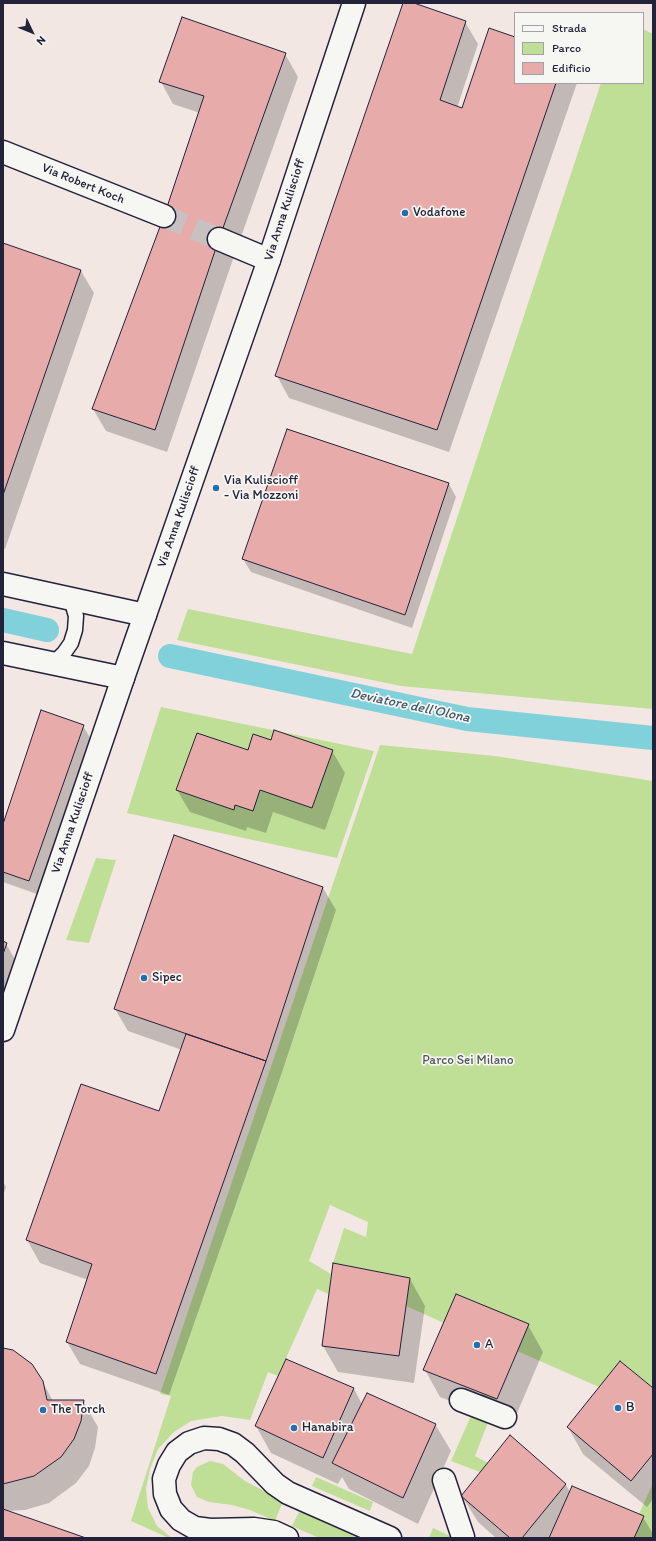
<!DOCTYPE html>
<style>
body{margin:0}
#map{position:relative;width:656px;height:1541px;overflow:hidden;background:#f3e7e3;font-family:Itim,sans-serif}
canvas{display:block}
.frame{position:absolute;inset:0;border:4px solid #22223b;pointer-events:none}
.legend{position:absolute;left:514px;top:12px;width:130px;height:72px;box-sizing:border-box;background:#f6f6f2;border:1px solid #a1a1a9;margin:0;padding:5px 7px;list-style:none;font-size:12px;color:#22223b}
.legend li{display:flex;align-items:center;gap:8px;height:20px}
.legend b{width:20px;border:1px solid #a1a1a9}
.north{position:absolute;left:12px;top:12px;width:40px;height:40px;-webkit-text-stroke:3px #f6f6f2;paint-order:stroke;rotate:133deg;font-size:11px;font-weight:700;line-height:16px;text-align:center;color:#22223b}
.north::after{content:'';display:block;margin:auto;width:14px;height:18px;background:#22223b;clip-path:polygon(50% 0,100% 100%,50% 72%,0 100%)}
</style>
<div id="map">
<canvas width="656" height="1541"></canvas>
<div class="frame"></div>
<ul class="legend">
<li><b style="height:5px;background:#f6f6f2"></b>Strada</li>
<li><b style="height:11px;background:#bfde96"></b>Parco</li>
<li><b style="height:11px;background:#e7aca9"></b>Edificio</li>
</ul>
<div class="north">N</div>
</div>
<script>
const g = document.querySelector('canvas').getContext('2d');
g.lineJoin = 'round';
function paint(path, color) {
  g.fillStyle = color;
  g.fill(path, 'evenodd');
}
function toPath(rows) {
  const path = new Path2D();
  for (const r of rows) {
    path.moveTo(r[0], r[1]);
    for (let i = 2; i < r.length; i += 2) path.lineTo(r[i], r[i + 1]);
  }
  return path;
}
function trace(path, color, width, dash) {
  g.strokeStyle = color;
  g.lineWidth = width;
  g.lineCap = dash ? 'butt' : 'round';
  g.setLineDash(dash || []);
  g.stroke(path);
}
function label(font, color, halo, rows, align = 'center') {
  g.font = font + ' Itim,sans-serif';
  g.lineWidth = 3.5;
  g.setLineDash([]);
  g.textBaseline = 'middle';
  g.strokeStyle = halo;
  g.fillStyle = color;
  for (const [text, x, y, turn = 0] of rows) {
    g.save();
    g.translate(x, y);
    g.rotate((+turn || 0) * Math.PI / 180);
    g.textAlign = isNaN(turn) ? turn : align;
    if (halo) g.strokeText(text, 0, 0);
    g.fillText(text, 0, 0);
    g.restore();
  }
}
const green = toPath([
 [643,29,653,34,653,709,401,686,177,640,188,609,412,654,601,83,643,83],
 [161,707,374,751,337,858,127,813],
 [380,745,495,756,653,781,653,1388,620,1361,599,1387,517,1351,444,1323,406,1306,410,1278,333,1263,344,1228,366,1237,368,1222,330,1205,309,1261,331,1274,329,1294,317,1289,278,1376,268,1372,250,1420,222,1416,191,1421,174,1432,158,1449,150,1469,146,1489,148,1508,157,1526,172,1538,169,1538,131,1521,171,1396,160,1394],
 [96,858,116,860,89,943,66,940],
 [481,1393,497,1399,475,1456,488,1463,480,1472,451,1461],
 [210,1461,223,1464,245,1481,283,1501,275,1521,250,1510,232,1505,209,1502,197,1497,191,1485,193,1472,197,1467],
 [316,1477,373,1502,370,1511,312,1486],
 [653,1483,653,1538,634,1538,644,1516,639,1514],
 [300,1510,363,1538,319,1538,292,1526],
 [433,1528,454,1538,429,1538]
]);
const shadow = toPath([
 [404,3,411,3,465,22,478,44,457,108,463,110,515,38,515,83,577,83,449,452,289,398,277,376],
 [285,54,298,77,232,262,167,452,106,431,93,409,165,216,200,113,173,104,161,82],
 [3,244,81,271,94,293,5,549,3,548],
 [449,484,456,497,412,628,251,572,243,559],
 [83,726,91,739,37,894,3,882,3,827],
 [272,742,332,751,345,773,325,830,273,812,266,833,247,827,246,831,190,812,177,790,249,751],
 [175,836,323,888,336,910,278,1084,169,1395,80,1364,67,1342,88,1280,40,1263,27,1240,160,1113,182,1050,128,1031,115,1009],
 [3,942,6,944,16,961,3,998],
 [3,1181,6,1187,3,1196],
 [410,1279,425,1306,414,1383,338,1372,323,1346],
 [528,1325,543,1352,512,1425,440,1397,425,1370],
 [3,1349,42,1381,53,1401,83,1401,98,1427,95,1448,89,1466,76,1483,49,1503,25,1510,6,1511,83,1538,3,1538],
 [286,1360,354,1389,362,1404,435,1424,451,1451,418,1524,349,1489,342,1477,338,1484,271,1453,256,1426],
 [653,1389,653,1499,647,1507,583,1454,568,1427],
 [510,1437,566,1485,570,1492,643,1517,653,1534,653,1538,496,1538,478,1522,462,1496]
]);
const canal = toPath([
 [3,620,47,630],
 [170,656,467,719,653,738]
]);
const building = toPath([
 [403,3,414,3,466,21,440,100,462,108,489,28,515,37,515,83,556,83,437,430,275,376,403,3],
 [182,17,286,53,219,239,155,430,92,409,164,216,204,96,159,82,182,17],
 [3,243,81,270,3,495,3,243],
 [287,429,449,483,405,615,242,559,287,429],
 [41,710,84,725,29,881,3,872,3,824,41,710],
 [274,730,333,750,312,808,260,790,253,811,235,805,234,810,176,790,197,733,248,750,253,734,271,740,274,730],
 [174,835,323,887,266,1061,114,1009,174,835],
 [3,941,7,943,3,954,3,941],
 [186,1034,266,1061,156,1374,66,1342,92,1264,26,1240,81,1084,159,1111,186,1034],
 [333,1263,410,1278,399,1356,322,1346,333,1263],
 [456,1294,529,1324,497,1399,423,1370,456,1294],
 [3,1348,13,1350,32,1364,43,1381,47,1400,84,1400,81,1421,74,1439,61,1457,34,1476,3,1484,3,1348],
 [286,1359,354,1388,323,1458,255,1426,286,1359],
 [620,1361,653,1388,653,1454,631,1481,567,1427,620,1361],
 [367,1393,436,1424,403,1498,332,1463,367,1393],
 [510,1435,566,1484,522,1538,510,1538,461,1496,510,1435],
 [572,1486,644,1516,634,1538,549,1538,572,1486],
 [3,1509,86,1538,3,1538,3,1509]
]);
const streetTunnel = toPath([
 [164,216,219,239]
]);
const lane = toPath([
 [53,664,64,653,71,643,75,630,76,616,71,599]
]);
const street = toPath([
 [3,152,164,216],
 [219,239,269,260],
 [3,584,145,615],
 [3,653,123,678],
 [461,1400,505,1417],
 [444,1480,463,1537],
 [287,1538,274,1532,254,1529,210,1530,195,1528,181,1520,171,1509,165,1494,164,1479,169,1465,177,1452,189,1443,204,1438,219,1439,233,1444,245,1453,275,1484,288,1493,390,1538]
]);
const secondary = toPath([
 [3,1030,123,678,269,260,354,3]
]);
const markers = [
 [405,213,4,"#1f6fb2"],
 [216,488,4,"#1f6fb2"],
 [144,978,4,"#1f6fb2"],
 [477,1345,4,"#1f6fb2"],
 [618,1408,4,"#1f6fb2"],
 [43,1410,4,"#1f6fb2"],
 [294,1428,4,"#1f6fb2"]
];
const streetNames = [
 ["Via Robert Koch",83,184,22],
 ["Via Anna Kuliscioff",285,210,-72],
 ["Via Anna Kuliscioff",179,517,-71],
 ["Via Anna Kuliscioff",73,823,-71]
];
const poiNames = [
 ["Vodafone",413,213],
 ["Via Kuliscioff",224,481],
 ["- Via Mozzoni",224,496],
 ["Sipec",152,978],
 ["A",485,1345],
 ["B",626,1408],
 ["The Torch",51,1410],
 ["Hanabira",302,1428]
];
const parkNames = [
 ["Parco Sei Milano",468,1061]
];
const waterNames = [
 ["Deviatore dell'Olona",410,706,12]
];
paint(green, '#bfde96');
paint(shadow, '#0003');
trace(canal, '#81d1db', 24);
paint(building, '#e7aca9');
trace(building, '#22223b', 1);
trace(streetTunnel, '#c9c0c1', 22, [22, 11]);
trace(lane, '#22223b', 17);
trace(street, '#22223b', 25);
trace(secondary, '#22223b', 25);
trace(lane, '#f6f6f2', 14);
trace(street, '#f6f6f2', 22);
trace(secondary, '#f6f6f2', 22);
for (const [x, y, r, color] of markers) {
  const dot = new Path2D();
  dot.arc(x, y, r, 0, 2 * Math.PI);
  g.fillStyle = color;
  g.fill(dot);
  trace(dot, '#f6f6f2', 1.5);
}
label('13px', '#22223b', '#f6f6f2', streetNames);
label('13px', '#22223b', '#f6f6f2', poiNames, 'left');
label('13px', '#515a56', '#f6f6f2', parkNames);
label('italic 14px', '#3e576b', '#f6f6f2', waterNames);
</script>
